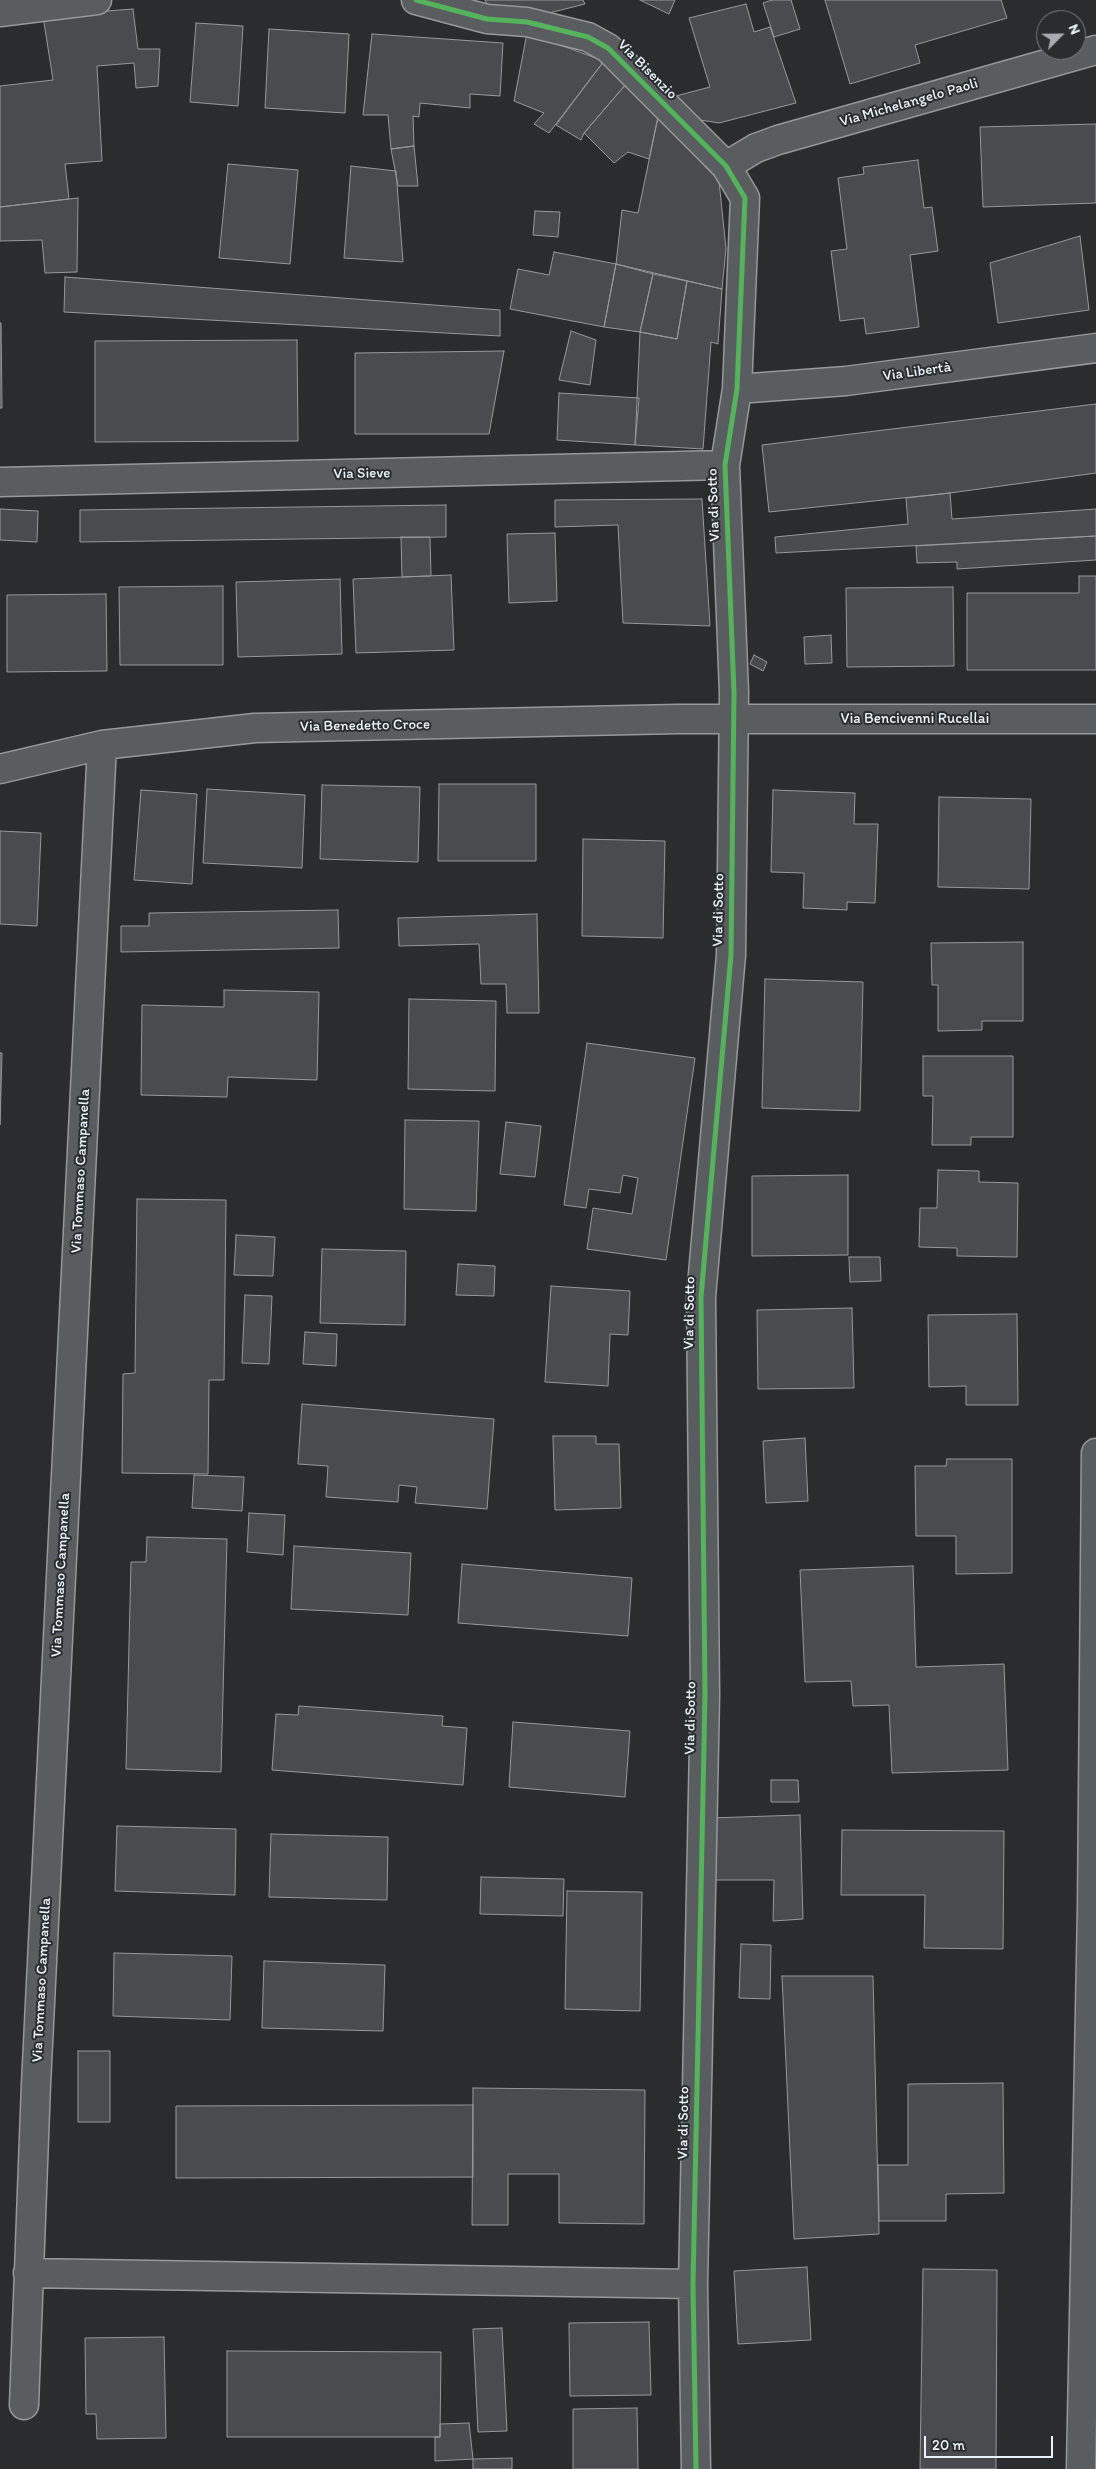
<!DOCTYPE html>
<meta charset="utf-8">
<style>
body{margin:0}
#map{position:relative;width:1096px;height:2469px;overflow:hidden;background:#2b2c2d;font-family:Itim,sans-serif}
canvas{display:block}
.north{position:absolute;left:1036px;top:10px;width:50px;height:50px;box-sizing:border-box;background:#2a2d2e;border:1px solid #767b7f;border-radius:50%;rotate:67deg;font-size:14px;font-weight:700;line-height:20px;text-align:center;color:#e8f1f8}
.north::after{content:'';display:block;margin:auto;width:18px;height:22px;background:#a6acb1;clip-path:polygon(50% 0,100% 100%,50% 72%,0 100%)}
.scale{position:absolute;left:924px;top:2436px;width:129px;height:22px;box-sizing:border-box;border:2px solid #e8f1f8;border-top:0;padding-left:6px;font-size:15px;line-height:18px;white-space:nowrap;color:#e8f1f8;-webkit-text-stroke:4px #2a2d2e;paint-order:stroke}
</style>
<div id="map">
<canvas width="1096" height="2469"></canvas>
<div class="north">N</div>
<div class="scale">20 m</div>
</div>
<script>
const g = document.querySelector('canvas').getContext('2d');
g.lineJoin = 'round';
function paint(path, color) {
  g.fillStyle = color;
  g.fill(path, 'evenodd');
}
function toPath(rows) {
  const path = new Path2D();
  for (const r of rows) {
    path.moveTo(r[0], r[1]);
    for (let i = 2; i < r.length; i += 2) path.lineTo(r[i], r[i + 1]);
  }
  return path;
}
function trace(path, color, width, dash) {
  g.strokeStyle = color;
  g.lineWidth = width;
  g.lineCap = dash ? 'butt' : 'round';
  g.setLineDash(dash || []);
  g.stroke(path);
}
function label(font, color, halo, rows, align = 'center') {
  g.font = font + ' Itim,sans-serif';
  g.lineWidth = 4;
  g.setLineDash([]);
  g.textBaseline = 'middle';
  g.strokeStyle = halo;
  g.fillStyle = color;
  for (const [text, x, y, turn = 0] of rows) {
    g.save();
    g.translate(x, y);
    g.rotate((+turn || 0) * Math.PI / 180);
    g.textAlign = isNaN(turn) ? turn : align;
    if (halo) g.strokeText(text, 0, 0);
    g.fillText(text, 0, 0);
    g.restore();
  }
}
const building = toPath([
 [485,0,583,0,585,4,545,14,489,8,485,0],
 [640,0,675,0,669,14,640,0],
 [772,0,791,0,800,29,774,37,763,3,772,0],
 [825,0,1001,0,1007,18,915,45,920,63,850,84,825,0],
 [746,4,754,32,770,27,796,103,719,123,694,119,672,97,710,87,689,18,746,4],
 [133,9,138,49,160,49,158,86,136,88,134,63,97,66,102,161,65,164,69,199,0,207,0,86,53,80,43,16,133,9],
 [196,23,243,26,238,106,190,102,196,23],
 [269,29,349,34,345,113,265,108,269,29],
 [527,33,604,61,549,133,534,124,544,113,514,101,527,33],
 [372,34,503,43,500,96,470,94,470,108,420,103,419,117,413,116,414,146,391,149,388,115,363,115,372,34],
 [604,61,627,83,584,133,581,140,556,125,604,61],
 [627,83,658,117,649,159,628,152,614,163,584,133,627,83],
 [658,117,719,181,726,249,722,289,616,264,622,210,638,213,658,117],
 [1096,124,1096,203,983,207,980,127,1096,124],
 [414,146,418,186,398,186,391,149,414,146],
 [918,160,924,208,932,207,938,251,910,255,919,327,866,334,864,318,840,321,831,251,847,249,838,178,864,174,863,167,918,160],
 [228,164,298,170,290,264,219,258,228,164],
 [351,166,396,171,403,262,344,258,351,166],
 [78,198,77,272,45,273,42,240,0,241,0,207,78,198],
 [535,211,560,212,558,237,533,235,535,211],
 [1080,236,1089,310,998,323,990,263,1080,236],
 [554,252,616,264,604,327,510,309,518,269,549,275,554,252],
 [616,264,653,274,640,332,604,327,616,264],
 [653,274,687,281,677,339,640,332,653,274],
 [65,277,500,310,500,336,64,312,65,277],
 [687,281,722,289,718,344,711,342,703,449,635,445,640,332,677,339,687,281],
 [0,323,1,323,2,408,0,408,0,323],
 [571,331,596,340,590,385,559,380,571,331],
 [297,340,298,441,95,442,95,341,297,340],
 [504,351,489,434,355,434,355,353,504,351],
 [559,393,639,398,635,445,557,440,559,393],
 [1096,404,1096,473,950,493,769,512,762,445,1096,404],
 [950,493,952,519,1096,509,1096,536,776,553,775,537,908,524,906,498,950,493],
 [702,499,710,626,623,623,618,525,555,527,555,500,702,499],
 [446,505,446,537,80,542,80,510,446,505],
 [0,509,38,511,37,542,0,540,0,509],
 [555,533,557,601,509,603,507,534,555,533],
 [1096,536,1096,560,957,569,957,562,917,563,916,546,1096,536],
 [401,537,430,537,431,576,402,577,401,537],
 [451,575,454,650,356,653,353,579,451,575],
 [1079,576,1096,576,1096,670,967,670,967,593,1079,593,1079,576],
 [340,579,342,654,238,657,236,582,340,579],
 [223,586,223,665,120,665,119,587,223,586],
 [953,587,954,666,847,667,846,588,953,587],
 [106,594,107,671,7,672,7,595,106,594],
 [831,635,832,663,805,664,804,637,831,635],
 [754,655,767,662,763,671,750,664,754,655],
 [439,784,536,784,536,861,438,861,439,784],
 [322,785,420,787,418,862,320,859,322,785],
 [207,789,305,795,302,868,203,863,207,789],
 [141,790,197,794,192,884,134,880,141,790],
 [773,790,855,793,854,824,878,824,875,903,847,902,847,910,803,908,804,873,771,872,773,790],
 [939,797,1031,799,1029,889,938,887,939,797],
 [0,831,41,833,37,926,0,924,0,831],
 [583,839,665,841,663,938,582,936,583,839],
 [338,910,339,948,121,952,121,926,149,926,149,913,338,910],
 [537,914,539,1013,507,1013,506,984,481,984,479,944,399,946,398,918,537,914],
 [1023,942,1023,1021,982,1021,982,1030,938,1031,938,985,932,985,931,943,1023,942],
 [765,979,863,982,860,1111,762,1108,765,979],
 [224,990,319,992,317,1080,228,1077,227,1097,141,1095,142,1005,224,1007,224,990],
 [409,999,496,1001,495,1091,408,1089,409,999],
 [587,1043,695,1058,666,1260,587,1249,593,1208,632,1214,638,1178,623,1175,620,1193,589,1189,586,1208,564,1205,587,1043],
 [0,1053,2,1053,0,1125,0,1053],
 [923,1056,1013,1056,1013,1137,971,1137,971,1145,932,1145,933,1096,923,1096,923,1056],
 [405,1120,479,1121,476,1211,404,1209,405,1120],
 [506,1122,541,1126,535,1177,500,1174,506,1122],
 [938,1170,979,1171,979,1182,1018,1183,1017,1257,957,1256,957,1248,919,1247,920,1208,937,1208,938,1170],
 [848,1175,848,1255,752,1256,752,1176,848,1175],
 [137,1199,226,1200,224,1380,209,1380,208,1474,122,1473,123,1374,135,1373,137,1199],
 [236,1235,275,1237,273,1276,234,1275,236,1235],
 [322,1249,406,1251,405,1325,320,1323,322,1249],
 [849,1257,880,1257,881,1281,850,1282,849,1257],
 [458,1264,495,1266,494,1296,456,1295,458,1264],
 [551,1286,630,1291,628,1335,610,1334,608,1386,545,1382,551,1286],
 [245,1295,272,1296,269,1364,242,1363,245,1295],
 [852,1308,854,1388,758,1389,757,1310,852,1308],
 [1017,1314,1018,1405,966,1405,966,1386,929,1387,928,1315,1017,1314],
 [305,1332,337,1334,336,1366,303,1364,305,1332],
 [302,1404,494,1419,487,1509,415,1503,417,1487,399,1485,398,1502,326,1497,328,1466,298,1464,302,1404],
 [553,1436,596,1436,596,1444,619,1444,621,1508,555,1510,553,1436],
 [805,1438,808,1501,766,1503,763,1441,805,1438],
 [947,1459,1012,1459,1012,1573,956,1574,956,1536,916,1536,915,1466,946,1466,947,1459],
 [194,1475,244,1477,242,1511,192,1508,194,1475],
 [249,1513,285,1515,283,1555,247,1552,249,1513],
 [147,1537,227,1539,221,1772,126,1769,131,1562,146,1562,147,1537],
 [294,1546,411,1553,408,1615,291,1609,294,1546],
 [462,1564,632,1578,628,1636,458,1623,462,1564],
 [913,1566,916,1667,1004,1664,1008,1770,892,1773,889,1705,853,1706,851,1681,805,1682,800,1570,913,1566],
 [299,1706,443,1716,442,1726,467,1728,463,1785,272,1770,276,1714,298,1715,299,1706],
 [513,1722,630,1731,625,1797,509,1787,513,1722],
 [771,1780,798,1780,799,1802,771,1802,771,1780],
 [800,1815,803,1919,773,1921,774,1880,709,1880,710,1818,800,1815],
 [117,1826,236,1829,235,1895,115,1891,117,1826],
 [842,1830,1004,1831,1003,1949,924,1948,925,1895,841,1895,842,1830],
 [271,1834,388,1837,387,1900,269,1897,271,1834],
 [481,1877,564,1879,563,1916,480,1914,481,1877],
 [567,1891,642,1892,640,2011,565,2009,567,1891],
 [741,1944,771,1945,770,1999,739,1998,741,1944],
 [114,1953,232,1956,230,2020,113,2016,114,1953],
 [264,1961,385,1965,383,2031,262,2028,264,1961],
 [782,1976,873,1976,879,2234,794,2239,782,1976],
 [78,2051,110,2051,110,2122,78,2122,78,2051],
 [1003,2083,1004,2193,946,2194,946,2221,879,2221,878,2165,908,2165,908,2084,1003,2083],
 [473,2088,645,2090,644,2224,559,2223,559,2174,508,2174,508,2225,472,2225,473,2088],
 [473,2105,473,2177,176,2178,176,2106,473,2105],
 [807,2267,811,2340,738,2344,734,2271,807,2267],
 [923,2269,997,2270,996,2469,920,2469,923,2269],
 [649,2322,651,2395,570,2396,569,2323,649,2322],
 [502,2328,507,2431,478,2432,473,2329,502,2328],
 [164,2337,166,2438,97,2439,96,2414,86,2414,85,2338,164,2337],
 [227,2351,441,2352,440,2437,227,2437,227,2351],
 [637,2408,638,2469,573,2469,573,2409,637,2408],
 [469,2423,473,2459,435,2461,435,2437,440,2437,440,2424,469,2423],
 [512,2458,512,2469,473,2469,473,2459,512,2458]
]);
const minor = toPath([
 [416,0,487,19,527,22,588,37,608,48,726,166,745,198,737,389,725,465,734,693,731,955,701,1297,705,1695,693,2284,696,2469],
 [0,12,97,0],
 [726,166,756,148,778,140,1096,50],
 [737,389,846,381,1096,348],
 [0,482,725,465],
 [0,769,102,745,255,728,678,719,1096,719],
 [28,2273,693,2284],
 [24,2405,36,2084,102,745],
 [1081,2469,1092,1907,1096,1453]
]);
const cycleway = toPath([
 [416,0,487,19,527,22,588,37,608,48,726,166,745,198,737,389,725,465,734,693,731,955,701,1297,705,1695,693,2284,696,2469]
]);
const streetNames = [
 ["Via Bisenzio",647,70,45],
 ["Via Michelangelo Paoli",909,103,-16],
 ["Via Libertà",917,372,-8],
 ["Via Sieve",362,474,-1],
 ["Via di Sotto",714,505,-92],
 ["Via Bencivenni Rucellai",915,719],
 ["Via Benedetto Croce",365,726,-1],
 ["Via di Sotto",719,910,-89],
 ["Via Tommaso Campanella",81,1171,-87],
 ["Via di Sotto",690,1313,-89],
 ["Via Tommaso Campanella",61,1575,-87],
 ["Via di Sotto",691,1718,-89],
 ["Via Tommaso Campanella",42,1980,-87],
 ["Via di Sotto",684,2123,-89]
];
paint(building, '#494b4f');
trace(building, '#96989a', 1);
trace(minor, '#96989a', 31);
trace(minor, '#5a5d60', 28);
trace(cycleway, '#56b35d', 5);
label('15px', '#e8f1f8', '#2a2d2e', streetNames);
</script>
